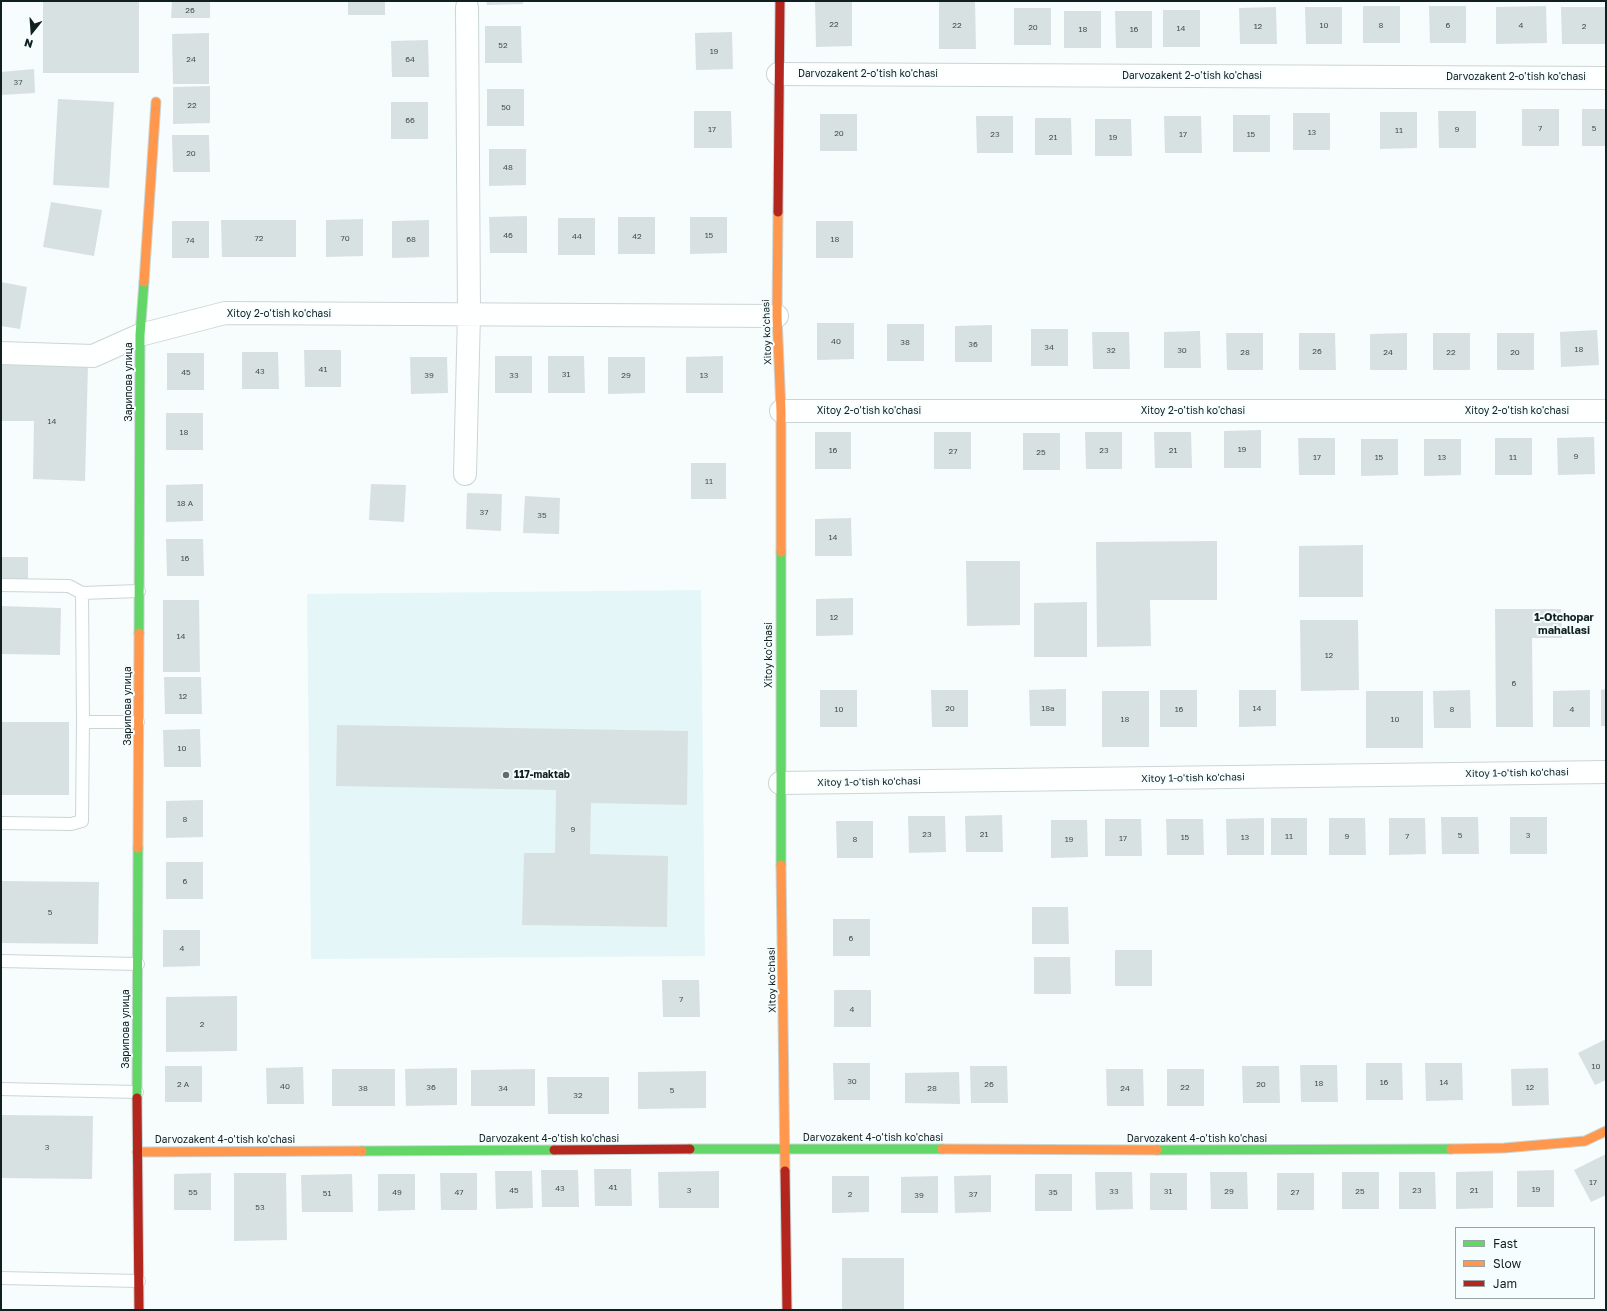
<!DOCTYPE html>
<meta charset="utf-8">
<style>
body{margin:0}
#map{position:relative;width:1607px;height:1311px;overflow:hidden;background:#f7fcfc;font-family:"Golos Text",sans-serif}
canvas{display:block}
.frame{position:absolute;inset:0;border:2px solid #111f21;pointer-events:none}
.legend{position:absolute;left:1455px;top:1227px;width:140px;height:72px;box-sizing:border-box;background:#f5fdfe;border:1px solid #9aa4a6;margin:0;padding:5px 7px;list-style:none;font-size:12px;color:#111f21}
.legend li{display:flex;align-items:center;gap:8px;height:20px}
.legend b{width:20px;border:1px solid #9aa4a6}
.north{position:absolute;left:12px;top:12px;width:40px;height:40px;-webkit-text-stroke:3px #f5fdfe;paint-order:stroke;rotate:197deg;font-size:11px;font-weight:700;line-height:16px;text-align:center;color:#111f21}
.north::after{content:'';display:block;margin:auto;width:14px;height:18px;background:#111f21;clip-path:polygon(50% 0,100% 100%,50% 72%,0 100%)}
</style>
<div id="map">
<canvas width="1607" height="1311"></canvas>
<div class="frame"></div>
<ul class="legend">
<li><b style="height:5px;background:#63d668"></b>Fast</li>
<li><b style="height:5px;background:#ff974d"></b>Slow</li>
<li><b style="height:5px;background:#b3261e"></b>Jam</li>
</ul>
<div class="north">N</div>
</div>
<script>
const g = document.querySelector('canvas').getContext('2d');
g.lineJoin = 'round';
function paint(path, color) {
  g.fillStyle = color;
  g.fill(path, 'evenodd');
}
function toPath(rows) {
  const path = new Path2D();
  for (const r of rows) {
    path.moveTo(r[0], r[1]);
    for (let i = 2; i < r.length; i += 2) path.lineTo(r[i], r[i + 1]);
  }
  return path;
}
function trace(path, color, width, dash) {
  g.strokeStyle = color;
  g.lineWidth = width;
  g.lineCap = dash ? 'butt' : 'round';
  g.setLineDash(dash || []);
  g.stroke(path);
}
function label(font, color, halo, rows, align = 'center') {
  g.font = font + ' "Golos Text",sans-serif';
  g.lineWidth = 4;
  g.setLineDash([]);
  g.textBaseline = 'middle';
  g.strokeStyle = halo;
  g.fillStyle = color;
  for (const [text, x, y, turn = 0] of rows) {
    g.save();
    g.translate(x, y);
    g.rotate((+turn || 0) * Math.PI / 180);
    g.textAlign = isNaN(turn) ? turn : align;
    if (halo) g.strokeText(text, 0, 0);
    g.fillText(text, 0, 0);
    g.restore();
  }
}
const built = toPath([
 [701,590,705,956,311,959,307,594]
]);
const building = toPath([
 [43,1,139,1,139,73,43,73],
 [172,1,210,1,210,18,171,18],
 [348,1,385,1,385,15,348,15],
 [486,1,523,1,523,4,487,5],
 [815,1,852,1,852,46,816,47],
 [939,1,975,1,976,49,939,49],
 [1363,6,1400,6,1400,43,1363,43],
 [1429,6,1466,6,1466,43,1430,43],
 [1546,6,1547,43,1496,44,1496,7],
 [1276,7,1277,44,1240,44,1239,8],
 [1305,7,1342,7,1342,44,1306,44],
 [1561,7,1606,7,1606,44,1562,44],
 [1014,8,1051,8,1051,45,1014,45],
 [1163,10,1200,10,1200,47,1163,47],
 [1064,11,1101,11,1101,48,1064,48],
 [1115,11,1152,11,1152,48,1116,48],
 [485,26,521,26,522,63,485,63],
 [732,32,733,69,696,70,695,33],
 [209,33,209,84,173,84,172,34],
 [428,40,429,77,392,77,391,41],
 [34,69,35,93,1,95,1,72],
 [210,86,210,123,173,124,173,87],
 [487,89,524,89,524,126,487,126],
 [58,99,114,102,109,188,53,185],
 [391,102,428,102,428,139,391,139],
 [1522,109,1559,109,1559,146,1522,146],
 [1582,109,1606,109,1606,146,1582,146],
 [694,111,731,111,732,148,694,148],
 [1438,111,1476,111,1476,148,1439,148],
 [1380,112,1417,112,1417,148,1380,149],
 [1293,113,1330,113,1330,150,1293,150],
 [820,114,857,114,857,151,820,151],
 [1233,115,1270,115,1270,152,1233,152],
 [976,116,1013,116,1013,153,977,153],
 [1164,116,1201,116,1202,153,1165,153],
 [1035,118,1071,118,1072,155,1035,155],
 [1095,119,1131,119,1132,156,1095,156],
 [172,135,209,135,210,172,173,172],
 [489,149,526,149,526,185,489,186],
 [51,202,102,210,94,256,43,247],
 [527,216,527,253,490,253,489,217],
 [618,217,655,217,655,254,618,254],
 [690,217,727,217,727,253,690,254],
 [558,218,595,218,595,255,558,255],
 [363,219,363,256,326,257,326,220],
 [221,220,296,220,296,257,222,257],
 [429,220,429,257,392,258,392,221],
 [172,221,209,221,209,258,172,258],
 [816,221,853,221,853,258,816,258],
 [1,282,27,287,20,329,1,326],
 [817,323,854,323,854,359,817,360],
 [887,324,924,324,924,361,887,361],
 [992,325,992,362,955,362,955,326],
 [1031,329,1068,329,1068,366,1031,366],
 [1597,330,1599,365,1561,367,1560,332],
 [1200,331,1201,368,1164,368,1164,332],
 [1092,332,1129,332,1130,369,1093,369],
 [1226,333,1263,333,1263,370,1227,370],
 [1299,333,1335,333,1336,370,1299,370],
 [1407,333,1407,370,1370,370,1370,334],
 [1433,333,1470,333,1470,370,1433,370],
 [1497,333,1534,333,1534,370,1497,370],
 [304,350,341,350,341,387,305,387],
 [242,352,278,352,279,389,242,389],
 [167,353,204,353,204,390,167,390],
 [495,356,532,356,532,393,495,393],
 [548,356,584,356,585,393,548,393],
 [723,356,723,393,686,393,686,357],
 [410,357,447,357,448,393,411,394],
 [608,357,645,357,645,393,608,394],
 [1,362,88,364,85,481,33,479,34,421,1,421],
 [166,413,203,413,203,450,166,450],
 [1261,430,1261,468,1224,468,1224,431],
 [815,432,851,432,851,469,815,469],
 [934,432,971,432,971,469,934,469],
 [1085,432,1122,432,1122,469,1086,469],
 [1154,432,1191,432,1192,468,1155,468],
 [1023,433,1060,433,1060,470,1023,470],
 [1594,437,1595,474,1558,475,1557,438],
 [1298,438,1335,438,1335,475,1299,475],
 [1495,438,1532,438,1532,475,1495,475],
 [1361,439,1398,439,1398,475,1361,476],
 [1424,439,1461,439,1461,475,1424,476],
 [691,463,726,463,726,499,691,499],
 [203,484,203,521,166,522,166,485],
 [371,484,406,485,404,522,369,520],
 [467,493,502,494,501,531,466,529],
 [525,496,560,498,559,534,523,533],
 [851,518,852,556,815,556,815,519],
 [166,539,203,539,204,576,167,576],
 [1217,541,1217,600,1150,600,1151,646,1097,647,1096,542],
 [1363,545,1363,597,1299,597,1299,546],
 [1,557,28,557,28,581,1,580],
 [966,561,1020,561,1020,625,967,626],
 [853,598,853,635,816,636,816,599],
 [163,600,199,600,200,672,163,672],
 [1087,602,1087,657,1034,657,1034,603],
 [1,606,61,608,60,655,1,654],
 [1495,609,1561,609,1562,638,1532,638,1533,727,1496,727],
 [1300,620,1358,620,1359,690,1301,691],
 [164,677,201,677,202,714,165,714],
 [1066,689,1066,726,1030,726,1029,690],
 [1606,689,1606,726,1601,726,1601,690],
 [820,690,857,690,857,727,820,727],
 [931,690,968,690,968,727,932,727],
 [1160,690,1197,690,1197,727,1160,727],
 [1239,690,1276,690,1276,726,1239,727],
 [1470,690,1471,728,1434,728,1433,691],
 [1590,690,1590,727,1553,727,1553,691],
 [1102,691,1149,691,1149,747,1102,747],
 [1366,691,1423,691,1423,748,1366,748],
 [1,722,69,722,69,795,1,795],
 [337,725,688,731,687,805,591,803,590,854,668,856,667,927,522,925,524,853,555,853,556,790,336,786],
 [200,729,201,767,164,767,163,730],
 [203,800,203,837,166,838,166,801],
 [1002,815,1003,852,966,852,965,816],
 [908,816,945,816,946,852,909,853],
 [1441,817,1478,817,1479,854,1442,854],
 [1510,817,1547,817,1547,854,1510,854],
 [1264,818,1264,855,1227,855,1226,819],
 [1271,818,1307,818,1307,855,1271,855],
 [1329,818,1365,818,1366,855,1329,855],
 [1389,818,1425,818,1426,854,1389,855],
 [1105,819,1141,819,1142,856,1105,856],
 [1166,819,1203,819,1204,855,1167,855],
 [1051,820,1087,820,1088,857,1051,858],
 [836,821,873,821,873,858,837,858],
 [166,862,203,862,203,899,166,899],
 [1,881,99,882,98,944,1,943],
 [1032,907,1068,907,1069,944,1032,944],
 [833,919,870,919,870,956,833,956],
 [163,930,200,930,200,966,163,967],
 [1115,950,1152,950,1152,986,1115,986],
 [1034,957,1070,957,1071,994,1034,994],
 [662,980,699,980,700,1017,663,1017],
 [834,990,871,990,871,1027,834,1027],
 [237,996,237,1051,166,1052,166,997],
 [1606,1039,1606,1080,1595,1085,1578,1053],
 [833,1063,870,1063,870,1100,834,1100],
 [1366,1063,1402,1063,1403,1100,1366,1100],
 [1425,1063,1462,1063,1463,1100,1426,1101],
 [1300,1065,1337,1065,1338,1102,1301,1102],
 [165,1066,202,1066,202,1102,165,1102],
 [970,1066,1007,1066,1008,1103,971,1103],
 [1242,1066,1279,1066,1280,1103,1243,1103],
 [303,1067,304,1104,267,1104,266,1068],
 [457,1068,457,1105,406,1106,405,1069],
 [1548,1068,1549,1105,1512,1106,1511,1069],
 [332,1069,395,1069,395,1106,332,1106],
 [535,1069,535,1106,471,1106,471,1070],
 [1106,1069,1143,1069,1144,1106,1107,1106],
 [1167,1069,1204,1069,1204,1106,1167,1106],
 [706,1071,706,1108,638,1109,638,1072],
 [959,1072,960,1104,905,1103,905,1073],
 [547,1077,609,1077,609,1114,548,1114],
 [1,1115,93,1116,92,1179,1,1178],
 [1606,1154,1606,1195,1591,1202,1574,1170],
 [594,1169,631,1169,632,1206,595,1206],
 [541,1170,578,1170,579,1207,542,1207],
 [1554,1170,1554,1207,1517,1207,1517,1171],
 [495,1171,532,1171,533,1208,496,1209],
 [719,1171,719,1208,659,1208,658,1172],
 [1493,1171,1493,1208,1456,1209,1456,1172],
 [1095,1172,1132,1172,1133,1209,1096,1210],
 [1210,1172,1247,1172,1248,1209,1211,1209],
 [1342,1172,1379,1172,1379,1209,1342,1209],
 [1399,1172,1435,1172,1436,1209,1399,1209],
 [211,1173,211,1210,174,1210,174,1174],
 [234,1173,286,1173,287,1240,234,1241],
 [440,1173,477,1173,477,1210,441,1210],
 [1150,1173,1187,1173,1187,1210,1150,1210],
 [1277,1173,1314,1173,1314,1210,1277,1210],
 [352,1174,353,1212,302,1212,301,1175],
 [378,1174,415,1174,415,1210,378,1211],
 [1035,1174,1072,1174,1072,1211,1035,1211],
 [991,1175,991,1212,955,1213,954,1176],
 [832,1176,869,1176,869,1212,832,1213],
 [938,1176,938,1213,901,1213,901,1177],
 [842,1258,904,1258,904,1310,842,1310]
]);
const lane = toPath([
 [1,585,69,586,82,593,83,722,138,722],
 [82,593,139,591],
 [1,823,71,824,82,821,83,722],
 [1,961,138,964],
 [1,1089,137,1092],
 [1,1278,139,1281]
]);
const street = toPath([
 [778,74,1606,78],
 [1,353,93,356,140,335,225,313,777,316],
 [781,411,1606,411],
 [465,474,469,314,467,7],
 [780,783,1606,772]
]);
const fast = toPath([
 [781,552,781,865],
 [139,633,140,335,144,282],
 [137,1098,138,848],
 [690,1149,942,1149],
 [1157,1150,1451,1149],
 [362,1151,554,1150]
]);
const slow = toPath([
 [778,212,777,316,781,411,781,552],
 [144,282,156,102],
 [138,848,139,633],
 [781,865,785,1171],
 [942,1149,1157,1150],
 [1451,1149,1504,1148,1585,1141,1606,1131],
 [137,1152,362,1151]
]);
const jam = toPath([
 [778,212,780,1],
 [137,1098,139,1310],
 [554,1150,690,1149],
 [785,1171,787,1310]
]);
const markers = [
 [506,775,4,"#626c6e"]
];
const numberNames = [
 ["26",190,10],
 ["22",834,24],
 ["22",957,25],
 ["10",1324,25],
 ["8",1381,25],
 ["6",1448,25],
 ["4",1521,25],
 ["12",1258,26],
 ["2",1584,26],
 ["20",1033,27],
 ["14",1181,28],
 ["18",1083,29],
 ["16",1134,29],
 ["52",503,45],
 ["19",714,51],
 ["24",191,59],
 ["64",410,59],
 ["37",18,82],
 ["22",192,105],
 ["50",506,107],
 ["66",410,120],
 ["7",1540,128],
 ["5",1594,128],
 ["17",712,129],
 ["9",1457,129],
 ["11",1399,130],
 ["13",1312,132],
 ["20",839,133],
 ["23",995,134],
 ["17",1183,134],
 ["15",1251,134],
 ["21",1053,137],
 ["19",1113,137],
 ["20",191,153],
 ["48",508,167],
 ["46",508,235],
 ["15",709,235],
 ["44",577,236],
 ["42",637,236],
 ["72",259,238],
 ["70",345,238],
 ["68",411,239],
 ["18",835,239],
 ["74",190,240],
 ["40",836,341],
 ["38",905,342],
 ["36",973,344],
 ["34",1049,347],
 ["18",1579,349],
 ["32",1111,350],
 ["30",1182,350],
 ["26",1317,351],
 ["28",1245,352],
 ["24",1388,352],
 ["22",1451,352],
 ["20",1515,352],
 ["41",323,369],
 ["43",260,371],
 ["45",186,372],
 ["31",566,374],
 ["39",429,375],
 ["33",514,375],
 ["29",626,375],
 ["13",704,375],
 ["14",52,421],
 ["18",184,432],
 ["19",1242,449],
 ["16",833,450],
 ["23",1104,450],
 ["21",1173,450],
 ["27",953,451],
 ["25",1041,452],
 ["9",1576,456],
 ["17",1317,457],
 ["15",1379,457],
 ["13",1442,457],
 ["11",1513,457],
 ["11",709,481],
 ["18 A",185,503],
 ["37",484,512],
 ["35",542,515],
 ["14",833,537],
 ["16",185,558],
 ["12",834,617],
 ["14",181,636],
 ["12",1329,655],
 ["6",1514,683],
 ["12",183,696],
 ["20",950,708],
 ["18a",1048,708],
 ["14",1257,708],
 ["10",839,709],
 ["16",1179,709],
 ["8",1452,709],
 ["4",1572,709],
 ["18",1125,719],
 ["10",1395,719],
 ["10",182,748],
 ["8",185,819],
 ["9",573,829],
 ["23",927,834],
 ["21",984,834],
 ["5",1460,835],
 ["3",1528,835],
 ["11",1289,836],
 ["9",1347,836],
 ["7",1407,836],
 ["15",1185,837],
 ["13",1245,837],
 ["17",1123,838],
 ["8",855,839],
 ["19",1069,839],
 ["6",185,881],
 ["5",50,912],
 ["6",851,938],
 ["4",182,948],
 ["7",681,999],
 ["4",852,1009],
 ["2",202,1024],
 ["10",1596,1066],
 ["30",852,1081],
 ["16",1384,1082],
 ["14",1444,1082],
 ["18",1319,1083],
 ["2 A",183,1084],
 ["26",989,1084],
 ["20",1261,1084],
 ["40",285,1086],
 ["36",431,1087],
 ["22",1185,1087],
 ["12",1530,1087],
 ["38",363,1088],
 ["34",503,1088],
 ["28",932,1088],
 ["24",1125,1088],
 ["5",672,1090],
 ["32",578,1095],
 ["3",47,1147],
 ["17",1593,1182],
 ["41",613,1187],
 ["43",560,1188],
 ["19",1536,1189],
 ["45",514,1190],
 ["3",689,1190],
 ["23",1417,1190],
 ["21",1474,1190],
 ["33",1114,1191],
 ["31",1168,1191],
 ["29",1229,1191],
 ["25",1360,1191],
 ["55",193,1192],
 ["49",397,1192],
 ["47",459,1192],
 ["35",1053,1192],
 ["27",1295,1192],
 ["51",327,1193],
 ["2",850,1194],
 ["37",973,1194],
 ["39",919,1195],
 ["53",260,1207]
];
const streetNames = [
 ["Darvozakent 2-o'tish ko'chasi",868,74],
 ["Darvozakent 2-o'tish ko'chasi",1192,76],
 ["Darvozakent 2-o'tish ko'chasi",1516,77],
 ["Xitoy 2-o'tish ko'chasi",279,314],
 ["Xitoy ko'chasi",767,332,-92],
 ["Зарипова улица",129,382,-90],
 ["Xitoy 2-o'tish ko'chasi",869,411],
 ["Xitoy 2-o'tish ko'chasi",1193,411],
 ["Xitoy 2-o'tish ko'chasi",1517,411],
 ["Xitoy ko'chasi",769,655,-90],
 ["Зарипова улица",128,706,-90],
 ["Xitoy 1-o'tish ko'chasi",1517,773,-1],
 ["Xitoy 1-o'tish ko'chasi",1193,778,-1],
 ["Xitoy 1-o'tish ko'chasi",869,782,-1],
 ["Xitoy ko'chasi",772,980,-91],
 ["Зарипова улица",126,1029,-90],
 ["Darvozakent 4-o'tish ko'chasi",873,1138],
 ["Darvozakent 4-o'tish ko'chasi",549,1139],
 ["Darvozakent 4-o'tish ko'chasi",1197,1139],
 ["Darvozakent 4-o'tish ko'chasi",225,1140]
];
const poiNames = [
 ["117-maktab",514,775]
];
const neighbourhoodNames = [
 ["1-Otchopar",1564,618],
 ["mahallasi",1564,631]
];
paint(built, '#e5f6f8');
paint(building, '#d8e1e2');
trace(lane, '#ccd5d6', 14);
trace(street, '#ccd5d6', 24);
trace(fast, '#ccd5d6', 11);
trace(slow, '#ccd5d6', 11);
trace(jam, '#ccd5d6', 11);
trace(lane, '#feffff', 12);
trace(street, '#feffff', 22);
trace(fast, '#63d668', 9);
trace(slow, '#ff974d', 9);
trace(jam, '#b3261e', 9);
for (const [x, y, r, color] of markers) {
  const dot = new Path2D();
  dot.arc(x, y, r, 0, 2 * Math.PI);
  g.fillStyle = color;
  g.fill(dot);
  trace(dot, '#f5fdfe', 1.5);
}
label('8px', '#435051', null, numberNames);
label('10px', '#111f21', '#f5fdfe', streetNames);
label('bold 10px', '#111f21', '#f5fdfe', poiNames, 'left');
label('bold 11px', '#111f21', '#f5fdfe', neighbourhoodNames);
</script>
